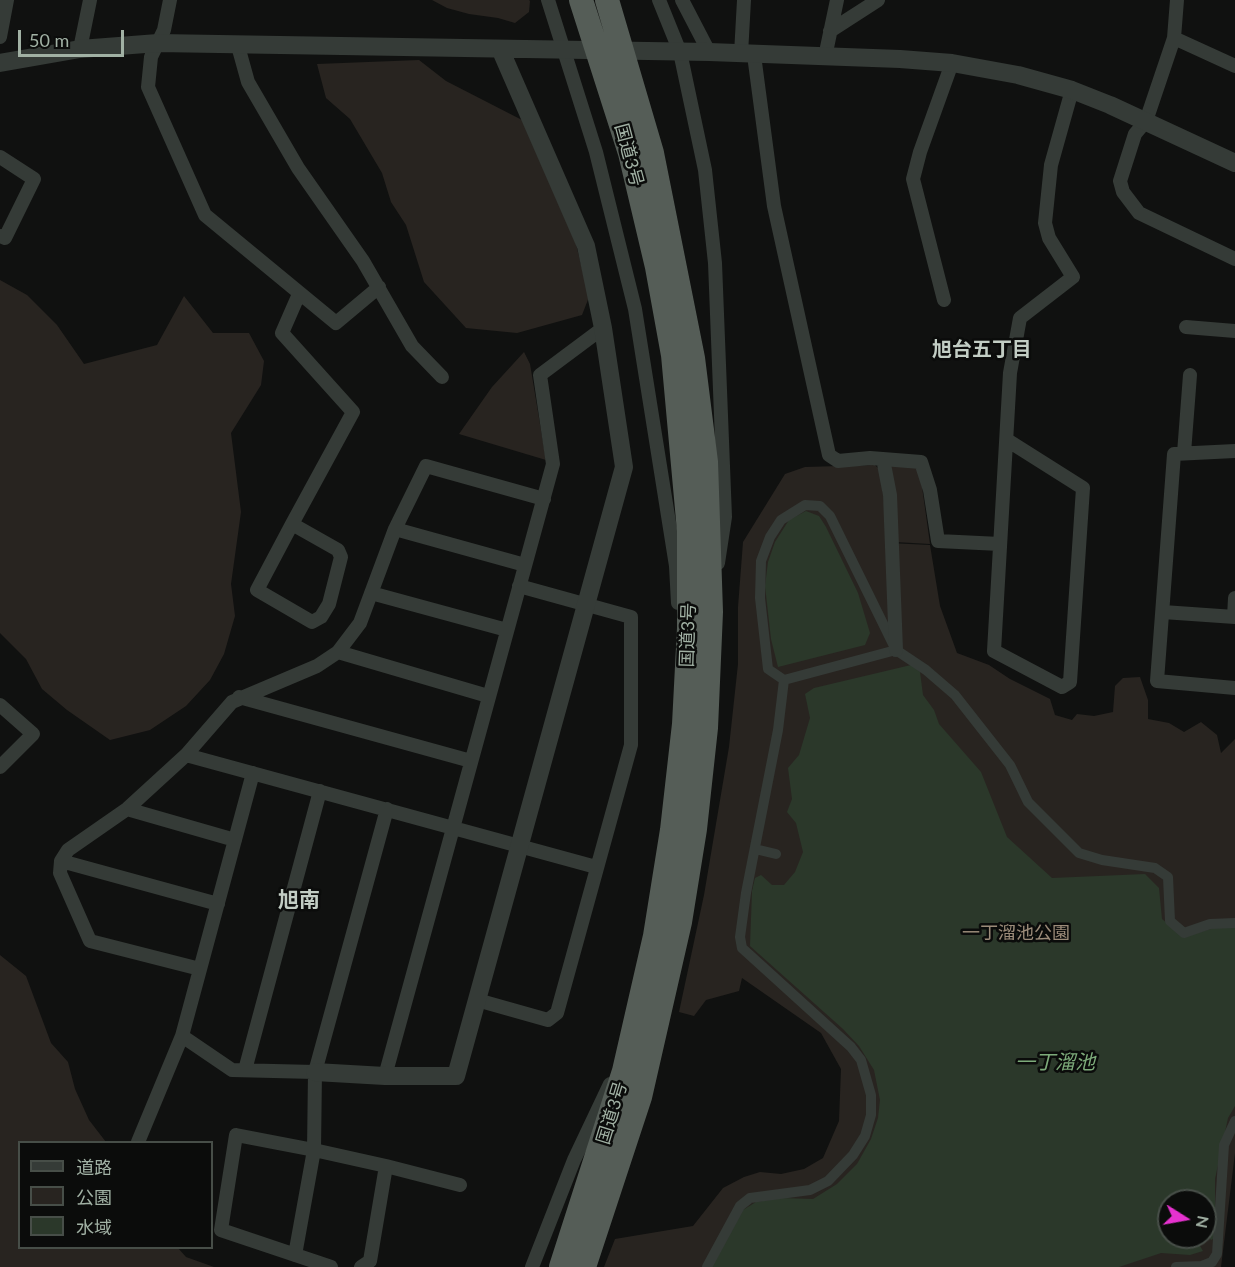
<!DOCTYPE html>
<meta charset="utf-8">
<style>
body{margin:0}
#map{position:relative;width:1235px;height:1267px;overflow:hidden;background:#101110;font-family:Lato,"Noto Sans JP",sans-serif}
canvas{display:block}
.legend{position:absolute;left:18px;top:1141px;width:195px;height:108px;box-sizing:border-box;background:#0b0c0b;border:2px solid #474e48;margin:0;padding:8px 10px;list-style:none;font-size:18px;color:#a1b1a4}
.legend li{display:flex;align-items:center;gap:12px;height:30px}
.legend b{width:30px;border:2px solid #474e48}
.north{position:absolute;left:1157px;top:1189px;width:60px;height:60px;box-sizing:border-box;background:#0b0c0b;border:2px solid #474e48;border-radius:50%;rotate:101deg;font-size:16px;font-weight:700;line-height:24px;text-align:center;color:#a1b1a4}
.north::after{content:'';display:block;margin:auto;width:21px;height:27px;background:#e632cf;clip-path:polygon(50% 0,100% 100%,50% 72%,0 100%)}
.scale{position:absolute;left:18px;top:30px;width:106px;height:27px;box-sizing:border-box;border:3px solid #a1b1a4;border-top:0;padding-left:8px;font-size:18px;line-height:21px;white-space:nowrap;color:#a1b1a4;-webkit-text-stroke:4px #0b0c0b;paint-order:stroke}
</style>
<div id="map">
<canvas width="1235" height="1267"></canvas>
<ul class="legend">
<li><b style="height:8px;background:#353b37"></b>道路</li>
<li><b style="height:16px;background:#282420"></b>公園</li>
<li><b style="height:16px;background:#2b382a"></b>水域</li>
</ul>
<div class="north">N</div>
<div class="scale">50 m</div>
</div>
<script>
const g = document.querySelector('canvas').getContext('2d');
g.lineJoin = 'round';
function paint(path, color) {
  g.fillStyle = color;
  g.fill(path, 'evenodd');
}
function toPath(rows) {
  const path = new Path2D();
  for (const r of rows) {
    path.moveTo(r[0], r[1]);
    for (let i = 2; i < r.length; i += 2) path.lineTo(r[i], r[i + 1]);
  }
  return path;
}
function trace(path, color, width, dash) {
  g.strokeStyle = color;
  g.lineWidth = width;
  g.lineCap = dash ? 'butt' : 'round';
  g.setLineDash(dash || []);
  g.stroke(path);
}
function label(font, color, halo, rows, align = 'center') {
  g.font = font + ' Lato,"Noto Sans JP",sans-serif';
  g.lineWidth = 5;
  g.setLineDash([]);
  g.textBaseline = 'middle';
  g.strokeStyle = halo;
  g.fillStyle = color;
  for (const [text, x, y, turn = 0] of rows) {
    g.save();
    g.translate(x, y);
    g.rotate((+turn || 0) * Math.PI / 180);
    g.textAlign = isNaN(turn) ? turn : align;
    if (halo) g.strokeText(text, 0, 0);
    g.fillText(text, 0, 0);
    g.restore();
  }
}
const green = toPath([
 [432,0,529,0,530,1,529,12,515,23,498,18,469,14,447,8],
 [419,60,446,81,522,120,576,244,589,297,582,315,517,333,466,328,424,282,406,225,391,202,382,173,350,119,326,98,317,64],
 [0,280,27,295,57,325,84,364,157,345,184,296,213,333,249,333,264,361,261,385,231,433,241,512,231,584,235,616,224,654,210,680,186,706,150,730,110,740,67,710,42,689,26,659,0,633],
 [524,352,530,364,546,460,459,434,492,387],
 [888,463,919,465,930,544,895,542],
 [875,465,880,470,889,543,930,545,940,606,957,653,989,665,1010,679,1050,699,1055,715,1072,720,1077,714,1094,716,1113,712,1115,686,1123,678,1140,677,1148,700,1148,719,1169,723,1184,732,1201,722,1217,735,1221,753,1235,739,1235,1153,1221,1267,604,1267,615,1239,693,1226,723,1188,744,1177,760,1172,781,1174,804,1169,823,1158,839,1121,841,1069,821,1033,742,978,739,991,706,1000,694,1016,679,1012,704,895,729,747,738,664,738,607,743,542,785,474,805,467],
 [1169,1201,1205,1201,1205,1237,1169,1237],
 [0,955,26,976,51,1043,68,1062,75,1089,89,1120,106,1142,20,1142,20,1248,178,1248,186,1257,214,1267,0,1267]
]);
const water = toPath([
 [806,511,819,516,826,527,858,593,870,633,865,645,778,667,771,639,765,586,768,562,775,542,789,520],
 [911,665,920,672,923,695,934,710,939,724,981,772,1007,837,1052,878,1145,874,1159,888,1162,919,1184,937,1217,927,1235,927,1235,1106,1228,1118,1215,1179,1215,1238,1211,1240,1205,1233,1205,1201,1169,1201,1169,1237,1199,1237,1196,1239,1203,1251,1190,1255,1161,1253,1119,1267,712,1267,743,1210,756,1202,781,1198,813,1199,837,1184,857,1164,871,1139,878,1118,880,1100,874,1070,859,1046,843,1029,750,946,752,891,755,878,761,875,772,885,784,885,795,872,803,852,796,823,787,812,792,799,788,768,799,755,810,718,805,694,814,688]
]);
const pedestrian = toPath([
 [896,650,784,680,768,669,760,598,761,561,770,537,781,520,805,505,820,506,830,516,896,650,926,670,955,695,1010,765,1028,802,1079,853,1102,860,1155,868,1168,877,1170,921,1184,933,1210,924,1235,923],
 [755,849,776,854],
 [707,1267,740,1206,750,1198,810,1190,828,1181,853,1155,865,1136,871,1115,871,1095,861,1060,851,1047,742,948,740,937,746,893,778,730,784,680],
 [1176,1267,1202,1266,1212,1262,1217,1254,1224,1145,1235,1121]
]);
const minor = toPath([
 [170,0,164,30,151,57,148,87,205,215,336,323,379,287],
 [548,0,596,152,635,309,676,566,678,603],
 [659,0,680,52,705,170,715,263,725,517,718,563],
 [682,0,709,52],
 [1177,0,1174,38,1146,121,1135,134,1120,181,1123,192,1139,213,1235,259],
 [830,31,878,0],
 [0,37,7,0],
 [1174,38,1235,66],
 [238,46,248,82,298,168,363,261,412,346,442,377],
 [80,49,90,0],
 [741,54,744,0],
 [754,55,774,206,829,455,838,461,870,458,921,462,930,490,938,541,1000,544],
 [825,57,837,0],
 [0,157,34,179,5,238,0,236],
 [944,300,913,179,920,152,952,63],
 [1186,327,1235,331],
 [1007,440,1083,488,1070,682,1062,687,994,651,1010,373,1020,318,1073,277,1049,238,1045,223,1051,165,1072,90],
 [1235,451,1174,454,1157,681,1235,688],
 [1184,453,1190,375],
 [883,459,890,495,896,650],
 [292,524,338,550,341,557,329,604,321,617,312,622,257,590,292,524,353,412,282,333,299,294],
 [395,529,525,565],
 [371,593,507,630],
 [1163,612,1235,617],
 [1234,617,1235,598],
 [338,652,488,696],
 [239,697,471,761],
 [0,705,33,734,0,767],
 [186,755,596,867],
 [127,809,235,840],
 [61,861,218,904],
 [200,969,90,941,60,873,61,861,68,850,127,809,186,755,232,702,317,666,338,652,360,623,395,529,426,466,544,499],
 [477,1000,548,1020,557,1013,631,745,631,617,519,586],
 [182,1036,232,1070,315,1072],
 [245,1070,320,791],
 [385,1076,553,464,540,375,603,328],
 [138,1142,182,1036,253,773],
 [386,1166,460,1185],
 [295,1255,314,1150,386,1166,370,1261,361,1267],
 [331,1267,221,1230,236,1135,314,1150,315,1072,387,809],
 [532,1267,574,1160,610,1084]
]);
const tertiary = toPath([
 [0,63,80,49,158,43,709,52,900,59,952,63,1018,75,1072,90,1110,105,1235,163],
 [315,1072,385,1076,456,1076,624,467,603,328,586,246,501,51]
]);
const trunk = toPath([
 [561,1267,624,1071,655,936,672,830,684,724,689,628,689,531,673,355,657,267,630,153,581,0],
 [584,1267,640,1097,680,922,695,829,706,728,711,612,706,462,693,358,652,153,607,0]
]);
const streetNames = [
 ["国道3号",629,155,75],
 ["国道3号",688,635,-88],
 ["国道3号",612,1113,-73]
];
const parkNames = [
 ["一丁溜池公園",1016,933]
];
const neighbourhoodNames = [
 ["旭台五丁目",982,350]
];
const waterNames = [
 ["一丁溜池",1055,1063]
];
const quarterNames = [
 ["旭南",299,900]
];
paint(green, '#282420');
paint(water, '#2b382a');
trace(pedestrian, '#353b37', 10);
trace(minor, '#353b37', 14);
trace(tertiary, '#353b37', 18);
trace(trunk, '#555d57', 24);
label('18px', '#a1b1a4', '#0b0c0b', streetNames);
label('18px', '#9b8b79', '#0b0c0b', parkNames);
label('bold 20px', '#c2cdc4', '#0b0c0b', neighbourhoodNames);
label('italic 20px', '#7dab7a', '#0b0c0b', waterNames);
label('bold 21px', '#c2cdc4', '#0b0c0b', quarterNames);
</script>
